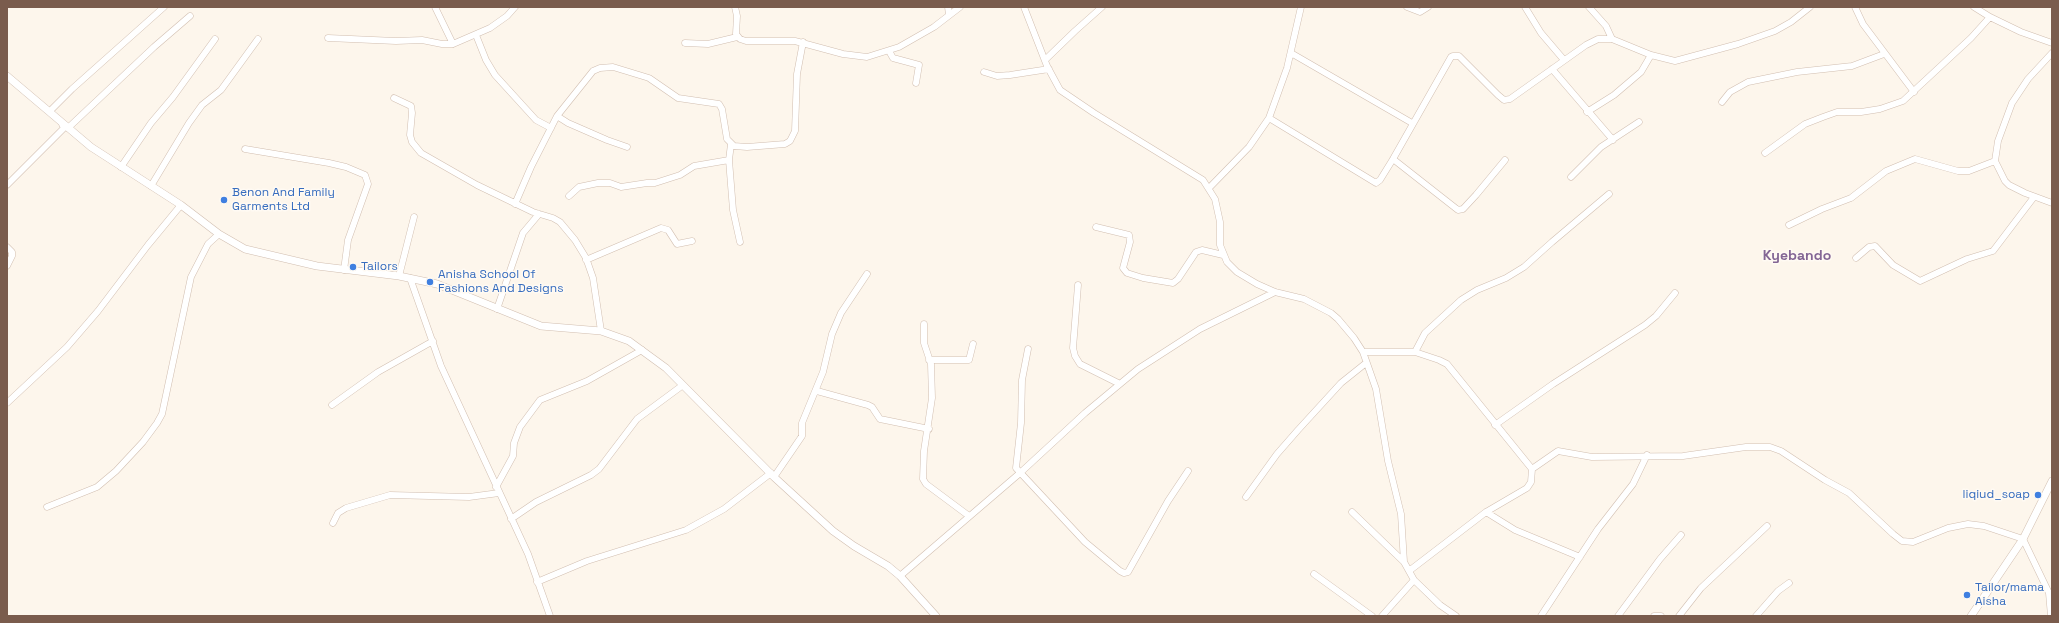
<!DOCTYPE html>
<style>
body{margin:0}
#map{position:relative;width:2059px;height:623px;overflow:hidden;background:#fdf6ec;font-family:"Space Grotesk",sans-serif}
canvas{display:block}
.frame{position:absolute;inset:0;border:8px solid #7a5c4d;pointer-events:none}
</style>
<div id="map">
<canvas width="2059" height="623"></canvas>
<div class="frame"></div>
</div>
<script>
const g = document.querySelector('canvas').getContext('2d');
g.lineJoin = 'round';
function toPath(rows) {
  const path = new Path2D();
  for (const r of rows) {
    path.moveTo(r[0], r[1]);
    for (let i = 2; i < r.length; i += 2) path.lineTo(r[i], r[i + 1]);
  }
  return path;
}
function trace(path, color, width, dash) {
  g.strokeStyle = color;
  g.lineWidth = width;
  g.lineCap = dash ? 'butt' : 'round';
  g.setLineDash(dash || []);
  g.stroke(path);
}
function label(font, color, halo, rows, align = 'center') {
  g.font = font + ' "Space Grotesk",sans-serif';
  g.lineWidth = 3;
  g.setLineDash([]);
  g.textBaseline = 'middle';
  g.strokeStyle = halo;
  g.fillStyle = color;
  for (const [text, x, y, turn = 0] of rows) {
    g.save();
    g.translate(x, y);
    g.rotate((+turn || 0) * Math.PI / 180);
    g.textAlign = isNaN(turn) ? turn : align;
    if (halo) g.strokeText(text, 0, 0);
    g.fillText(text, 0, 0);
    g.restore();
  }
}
const minor = toPath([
 [435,7,453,44],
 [735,7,737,16,736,34,740,39,746,41,795,41,843,54,867,57,899,47,934,27,960,7],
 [948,7,949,15],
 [1024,7,1047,66,1060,90,1094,113,1203,180,1215,199,1220,222,1220,245,1227,262,1237,272,1257,284,1275,292,1304,299,1331,313,1338,319,1354,338,1363,352,1376,389,1388,461,1401,514,1404,562,1414,580,1440,605,1456,616],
 [1407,7,1420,12,1428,7],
 [1525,7,1541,33,1564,60],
 [1589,7,1606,26,1612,39],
 [1855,7,1863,24,1914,92],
 [1974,7,1990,17,2021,32,2052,43],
 [476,35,486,60,495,75,536,120,551,128],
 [328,38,396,41,422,40,442,44,453,44,490,28,507,16,515,7],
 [685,43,708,44,737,37],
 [889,51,893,58,919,65,916,83],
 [1291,53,1412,123],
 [2052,53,2028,79,2012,103,1998,141,1995,161,2005,181,2009,185,2025,193,2052,203],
 [1045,60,1075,31,1102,7],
 [1552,69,1613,140],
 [984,72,997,76,1010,75,1049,69],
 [394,98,411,106,412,113,410,135,412,142,421,153,477,185,533,212,553,218,560,222,575,240,586,258,593,278,601,331],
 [1722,102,1730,92,1748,82,1797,72,1852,66,1884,54],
 [50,111,72,89,164,7],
 [1587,112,1614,95,1641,72,1651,55],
 [557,116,568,123,607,140,627,147],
 [1269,118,1376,183,1380,180,1393,159,1451,57,1453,56,1459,56,1498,95,1504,100,1510,99,1586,45,1598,39,1612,39,1651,55,1675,61,1738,44,1775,31,1791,22,1810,7],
 [68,128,154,47,190,16],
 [731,144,729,160,733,210,740,242],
 [245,149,329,163,346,167,365,175,368,184,348,240,344,270],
 [1765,153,1805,124,1823,117,1837,112,1861,112,1880,109,1903,101,1971,38,1990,17],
 [1393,159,1458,210,1463,209,1476,195,1505,160],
 [121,167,151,123,173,97,215,39],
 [1571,177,1601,147,1639,122],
 [7,185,64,128,61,122],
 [151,186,189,123,202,105,221,90,258,39],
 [1209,188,1249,147,1269,118,1287,68,1301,7],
 [569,196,579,187,598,183,610,183,621,187,647,183,655,183,680,175,694,166,729,160],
 [515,204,531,167,557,116,593,71,600,68,613,67,649,78,678,98,719,104,722,109,727,139,734,146,747,147,785,144,790,141,795,131,797,74,803,42],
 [1789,225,1822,209,1851,198,1886,171,1915,159,1958,171,1969,171,1995,161],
 [1096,227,1129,235,1130,242,1123,268,1127,273,1143,278,1173,283,1178,279,1196,252,1202,250,1223,255],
 [7,247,12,252,12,256,7,266],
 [1856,258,1869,247,1875,246,1893,265,1920,281,1967,259,1993,251,2034,197],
 [586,260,661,228,668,230,677,244,692,241],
 [399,276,414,217],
 [410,278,441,366,528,554,550,616],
 [1078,285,1073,348,1075,356,1080,364,1120,384],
 [497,309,523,233,539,214],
 [924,324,924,343,931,364,932,398,924,451,923,479,926,484,969,516],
 [1028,349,1022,380,1021,423,1016,468,1085,542,1120,571,1124,573,1128,572,1168,501,1188,471],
 [1363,352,1415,352,1439,360,1447,364,1532,469,1531,482,1527,488,1486,512,1409,571],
 [1415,352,1425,333,1461,300,1477,290,1506,278,1524,267,1552,242,1609,194],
 [929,360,969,360,973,344],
 [817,391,868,405,872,407,880,419,929,429],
 [7,403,67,347,98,311,148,245,181,205],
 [332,405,378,372,433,341],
 [1495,425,1553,384,1645,325,1656,316,1675,293],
 [1532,469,1558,451,1592,457,1683,456,1746,447,1770,447,1781,451,1825,480,1849,493,1893,534,1902,541,1913,542,1948,528,1968,524,1984,526,2023,539,2049,593,2051,616],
 [774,477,802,436,802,423,823,372,832,334,841,313,867,274],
 [496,487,513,456,514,443,520,427,540,400,587,381,642,350],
 [1246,497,1277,454,1298,430,1341,383,1366,363],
 [47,507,97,487,116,471,143,442,157,423,162,414,191,277,208,244,219,234],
 [1352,512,1404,562],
 [1486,512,1515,530,1580,557],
 [511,519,536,502,591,475,599,469,637,419,683,385],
 [333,523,338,513,346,508,390,495,469,497,499,493],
 [1314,574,1372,616],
 [900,576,1020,473,1085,413,1138,369,1200,329,1275,292],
 [537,582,587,561,686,530,724,509,771,473],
 [1382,616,1414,580],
 [1541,616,1598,529,1633,484,1647,455],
 [1618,616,1660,559,1681,535],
 [1654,616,1661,616],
 [1679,616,1701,588,1767,526],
 [1756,616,1778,591,1789,583]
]);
const tertiary = toPath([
 [7,76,91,147,181,205,219,234,245,249,317,266,399,276,437,284,541,326,601,331,629,341,666,368,774,477,833,531,854,546,888,566,900,576,936,616],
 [1971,616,2023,539,2052,481]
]);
const markers = [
 [224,200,4,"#3f7fe0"],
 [353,267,4,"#3f7fe0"],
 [430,282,4,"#3f7fe0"],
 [2038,495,4,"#3f7fe0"],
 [1967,595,4,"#3f7fe0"]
];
const shopNames = [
 ["Benon And Family",232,193],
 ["Garments Ltd",232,207],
 ["Tailors",361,267],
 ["Anisha School Of",438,275],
 ["Fashions And Designs",438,289],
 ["liqiud_soap",2030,495,"right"],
 ["Tailor/mama",1975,588],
 ["Aisha",1975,602]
];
const quarterNames = [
 ["Kyebando",1797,256]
];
trace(minor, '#d1beb0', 7);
trace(tertiary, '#d1beb0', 8);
trace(minor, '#fff', 6);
trace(tertiary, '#fff', 7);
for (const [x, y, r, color] of markers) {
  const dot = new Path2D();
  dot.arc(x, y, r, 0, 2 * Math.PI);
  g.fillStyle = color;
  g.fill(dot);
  trace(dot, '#fffaf3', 1.5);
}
label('12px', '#366cbe', '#fffaf3', shopNames, 'left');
label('bold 14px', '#846695', '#fffaf3', quarterNames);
</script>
